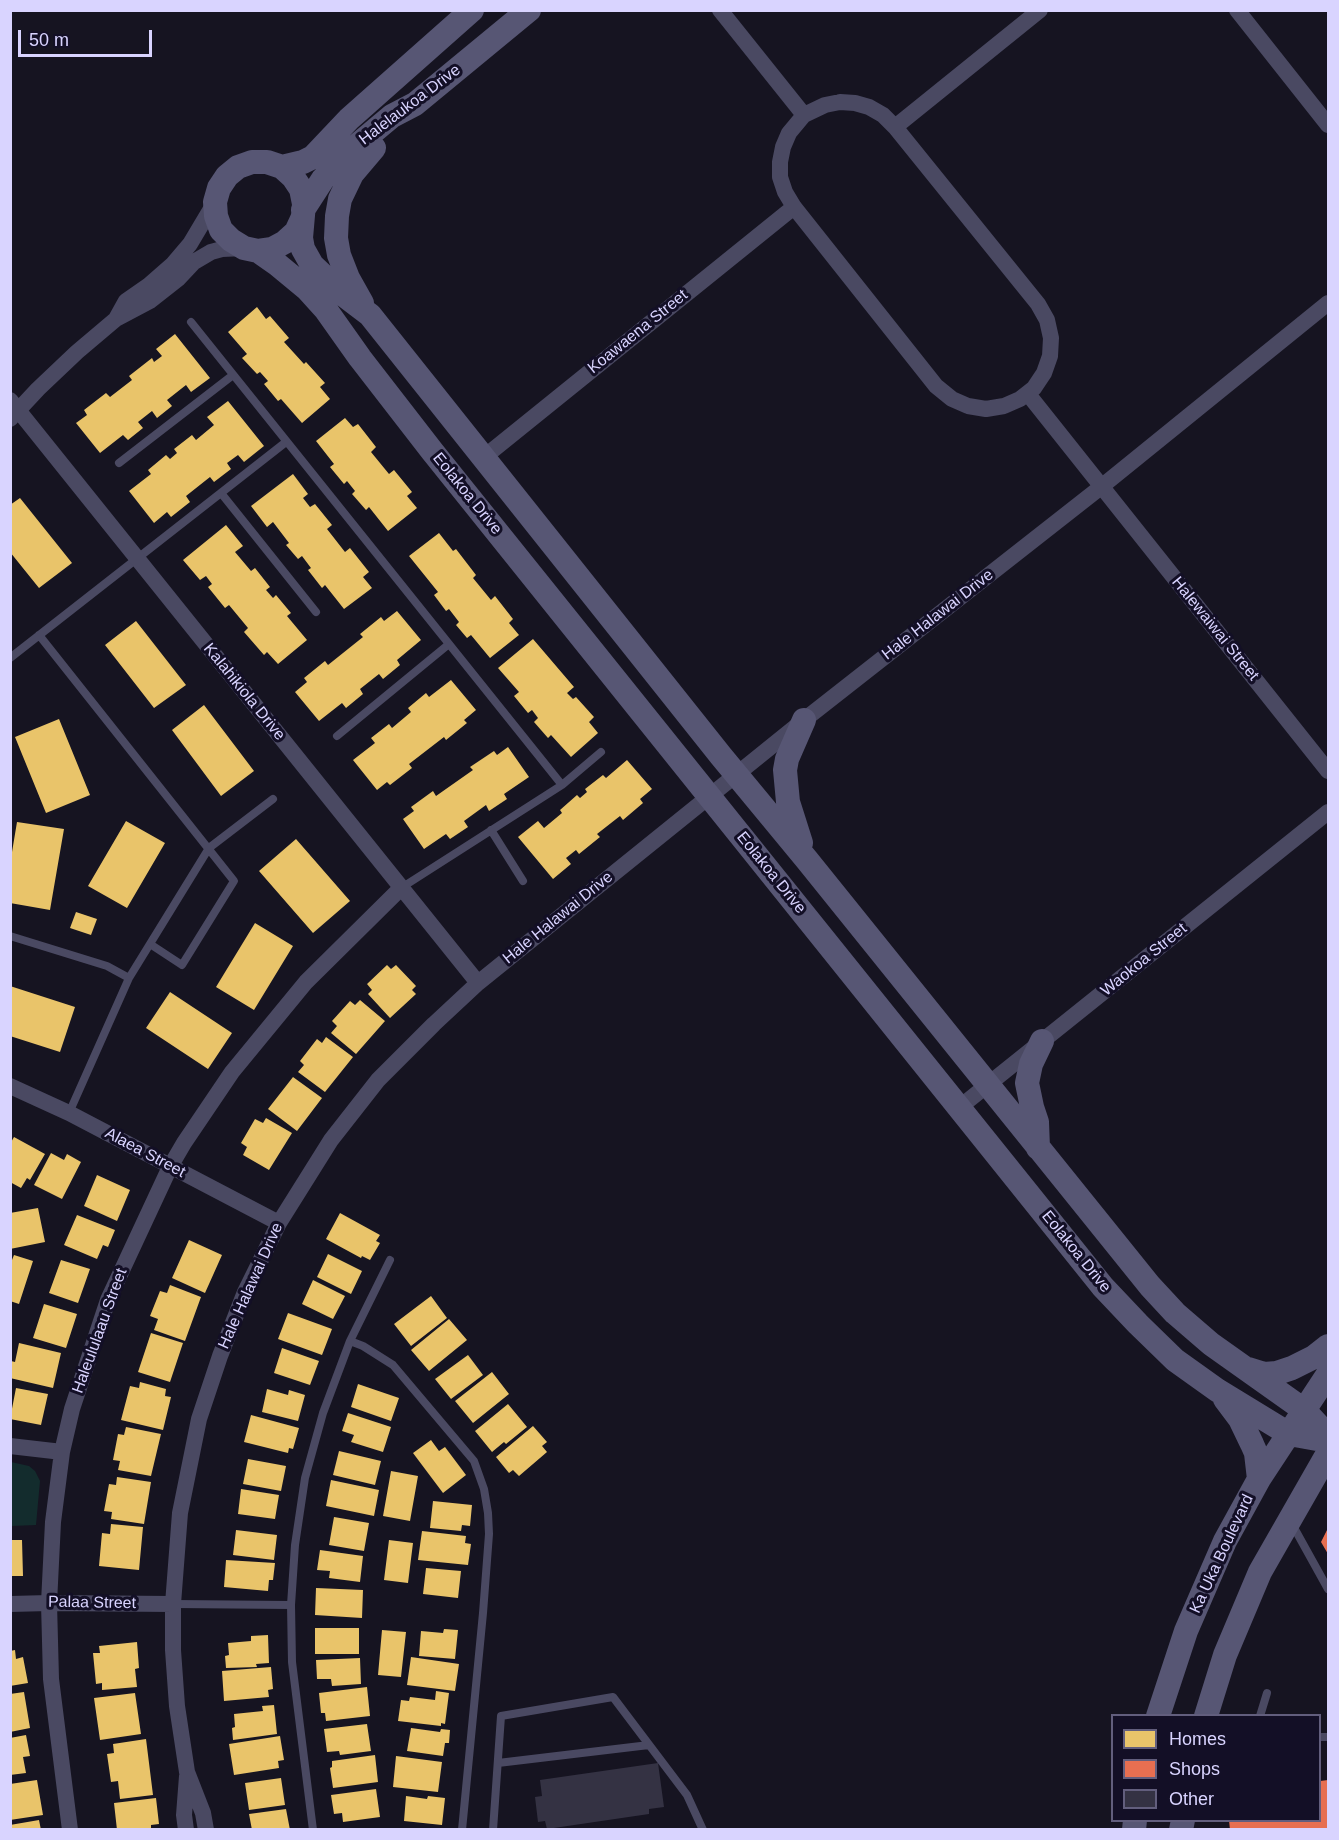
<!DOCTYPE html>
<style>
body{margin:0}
#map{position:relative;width:1339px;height:1840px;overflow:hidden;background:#161421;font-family:Arial,sans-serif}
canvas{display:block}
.frame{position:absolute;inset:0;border:12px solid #d9d4ff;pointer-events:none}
.legend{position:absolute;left:1111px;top:1714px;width:210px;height:108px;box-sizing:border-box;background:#130f26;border:2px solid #625e7d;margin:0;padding:8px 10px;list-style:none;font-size:18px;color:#d9d4ff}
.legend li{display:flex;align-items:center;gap:12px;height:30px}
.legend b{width:30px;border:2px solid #625e7d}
.scale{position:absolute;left:18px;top:30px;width:134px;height:27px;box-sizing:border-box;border:3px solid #d9d4ff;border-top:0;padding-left:8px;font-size:18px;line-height:21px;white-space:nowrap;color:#d9d4ff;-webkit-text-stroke:4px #130f26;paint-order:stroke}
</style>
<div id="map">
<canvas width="1339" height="1840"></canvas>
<div class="frame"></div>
<ul class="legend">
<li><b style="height:16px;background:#e9c46a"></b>Homes</li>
<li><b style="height:16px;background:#e76f51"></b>Shops</li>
<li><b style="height:16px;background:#343243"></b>Other</li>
</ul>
<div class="scale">50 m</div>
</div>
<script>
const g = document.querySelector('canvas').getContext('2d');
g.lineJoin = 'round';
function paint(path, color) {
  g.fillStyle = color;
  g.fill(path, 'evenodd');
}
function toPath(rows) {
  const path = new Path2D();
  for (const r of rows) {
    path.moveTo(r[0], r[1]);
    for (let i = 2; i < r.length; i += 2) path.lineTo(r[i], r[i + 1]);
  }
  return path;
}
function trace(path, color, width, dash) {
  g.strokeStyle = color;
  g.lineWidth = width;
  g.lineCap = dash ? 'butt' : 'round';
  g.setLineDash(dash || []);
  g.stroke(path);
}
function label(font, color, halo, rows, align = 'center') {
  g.font = font + ' Arial,sans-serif';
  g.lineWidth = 6;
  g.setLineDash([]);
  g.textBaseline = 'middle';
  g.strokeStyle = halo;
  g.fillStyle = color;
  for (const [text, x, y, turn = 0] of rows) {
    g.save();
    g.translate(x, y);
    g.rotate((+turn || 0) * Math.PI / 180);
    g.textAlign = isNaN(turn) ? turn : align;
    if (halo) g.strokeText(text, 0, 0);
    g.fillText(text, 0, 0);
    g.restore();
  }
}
const green = toPath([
 [11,1462,29,1466,35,1471,40,1481,36,1525,11,1526]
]);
const homes = toPath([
 [257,307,266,319,270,316,289,338,284,342,304,364,306,362,325,383,320,387,330,399,302,423,281,399,278,401,264,384,268,381,260,372,257,374,242,358,247,354,228,332],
 [175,334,210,378,191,392,186,385,167,400,172,406,157,418,152,411,138,422,143,428,128,440,123,435,100,453,76,423,87,415,84,410,106,393,110,397,132,380,129,376,152,358,154,362,162,356,156,349],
 [228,401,264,446,244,462,238,455,227,463,231,469,214,482,210,477,186,496,190,502,171,517,167,512,154,523,129,491,151,474,148,470,166,455,170,459,177,453,174,449,192,435,196,440,214,425,207,417],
 [345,418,353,427,358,424,376,447,371,452,389,474,394,470,412,492,407,496,417,508,388,531,369,507,366,510,352,494,355,491,347,481,344,484,330,467,334,464,316,441],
 [293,474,308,494,303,498,310,507,315,504,332,525,327,529,345,552,350,548,369,572,363,577,372,588,344,609,325,585,322,588,308,570,311,568,302,556,298,559,286,545,289,543,273,522,267,527,251,506],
 [20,498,72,563,39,588,10,552,10,505],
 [226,525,243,546,235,552,251,571,255,568,270,587,266,590,273,598,276,595,291,613,287,616,307,640,278,664,267,652,264,655,244,632,248,628,229,605,225,608,208,587,212,584,206,576,200,580,183,560],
 [439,533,453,551,456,549,476,575,473,578,491,600,495,596,513,619,509,623,519,635,490,658,471,635,467,638,456,625,459,622,449,609,446,611,434,595,438,592,409,556],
 [397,611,421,640,397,660,400,665,383,679,379,674,360,689,363,694,346,708,342,703,319,721,295,692,307,682,304,678,325,661,328,665,363,637,360,634,381,617,384,621],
 [136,621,186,685,154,708,105,645],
 [533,639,574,687,567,693,573,699,576,697,594,717,589,722,598,733,571,757,551,735,548,738,534,722,538,718,532,710,528,713,514,696,519,692,498,668],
 [451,680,476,710,464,720,467,723,446,740,444,737,409,764,412,768,390,785,387,782,377,790,353,760,375,743,371,738,389,724,392,728,411,712,408,708,426,693,429,697],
 [204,705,254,771,221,796,172,730],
 [59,719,90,795,46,813,15,737],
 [508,747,529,777,504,794,507,799,489,811,486,805,464,821,468,827,450,839,446,834,424,849,403,819,414,811,411,807,433,791,436,796,473,770,470,767,494,751,497,755],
 [627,760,652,789,640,799,643,803,623,820,620,816,597,834,600,837,579,854,576,850,566,858,571,864,553,879,518,837,538,821,544,828,562,813,560,810,577,795,580,798,587,792,585,789,603,775,606,778],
 [126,821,165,843,127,908,88,886],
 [17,822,64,829,50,910,10,903,10,864],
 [296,839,350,901,313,933,259,871],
 [76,912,97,919,91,935,70,928],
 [255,923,293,946,254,1010,216,987],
 [387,965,391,969,396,965,416,986,412,990,416,994,390,1018,368,994,372,990,367,984],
 [10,986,75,1007,60,1052,10,1036],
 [170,992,232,1033,208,1069,146,1028],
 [360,1000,385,1021,356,1054,331,1033,337,1026,332,1021,350,1001,355,1005],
 [326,1037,353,1057,325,1092,298,1072,304,1065,300,1061,317,1039,322,1043],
 [293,1077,322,1098,297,1131,268,1109],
 [266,1118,292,1133,269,1170,243,1155,247,1147,241,1143,255,1119,263,1123],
 [14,1137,45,1154,30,1180,27,1178,21,1188,10,1182,10,1144],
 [51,1153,64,1160,67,1154,81,1162,62,1199,34,1185],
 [97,1175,130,1190,117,1221,84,1206],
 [38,1208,45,1242,10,1249,10,1213],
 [340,1213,380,1235,376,1241,380,1243,370,1260,362,1256,361,1258,326,1239],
 [77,1215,115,1230,108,1247,103,1245,97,1259,64,1245],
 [189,1240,222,1255,205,1293,172,1278],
 [328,1254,362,1271,351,1294,317,1277],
 [14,1255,33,1261,19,1304,10,1301,10,1265],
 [61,1260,90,1269,78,1303,49,1293],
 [313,1280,345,1296,333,1319,302,1304],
 [170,1285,201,1297,185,1341,154,1330,158,1319,150,1316,160,1291,167,1293],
 [431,1296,447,1318,411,1346,394,1324],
 [44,1304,77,1314,66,1348,33,1338],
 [288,1313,332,1329,322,1355,278,1339],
 [449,1319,467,1340,429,1371,411,1350],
 [151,1333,183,1343,170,1382,138,1372],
 [19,1343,61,1353,53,1388,10,1378,11,1361,15,1362],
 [282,1348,319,1361,310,1385,274,1373],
 [468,1355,483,1375,451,1399,435,1379],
 [492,1372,509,1394,473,1423,455,1401],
 [140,1382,166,1389,165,1396,171,1397,163,1430,121,1420,130,1386,139,1388],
 [358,1384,399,1398,391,1421,351,1407],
 [16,1388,48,1394,41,1425,10,1419],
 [267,1389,288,1395,289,1390,305,1395,298,1421,262,1412],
 [508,1404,527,1427,506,1444,504,1442,492,1452,475,1431],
 [348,1413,391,1427,383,1452,351,1442,354,1435,342,1431],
 [251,1415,299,1428,293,1449,289,1448,288,1453,244,1442],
 [533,1426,547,1442,542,1446,547,1452,519,1476,513,1470,509,1473,496,1457],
 [126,1427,161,1434,151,1476,118,1470,120,1461,113,1460,118,1434,124,1435],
 [431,1440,439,1451,445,1447,466,1475,443,1493,413,1453],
 [339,1451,381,1461,375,1485,333,1475],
 [248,1459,286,1466,281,1491,243,1484],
 [391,1471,418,1476,410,1521,383,1516],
 [117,1477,151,1482,144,1524,111,1519,112,1512,104,1511,109,1484,116,1485],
 [331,1480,379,1490,374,1516,326,1506],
 [241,1489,279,1495,275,1519,238,1514],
 [433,1501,472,1505,470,1526,462,1525,461,1531,430,1528],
 [334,1517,369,1523,364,1551,329,1545],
 [111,1524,143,1527,139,1570,99,1566,102,1533,110,1534],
 [236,1530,277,1535,274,1560,233,1555],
 [422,1531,466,1536,465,1543,471,1544,468,1565,418,1560],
 [10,1540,22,1540,23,1576,10,1576],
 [389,1540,413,1543,408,1583,384,1580],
 [320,1550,363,1556,360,1582,329,1578,330,1571,317,1570],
 [226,1560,275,1563,273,1580,269,1580,268,1591,224,1587],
 [426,1568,461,1571,458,1598,423,1594],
 [316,1588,363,1590,362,1618,315,1615],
 [315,1628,359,1628,359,1654,315,1654],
 [444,1629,458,1630,455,1659,419,1656,421,1631,443,1633],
 [382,1630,406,1632,401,1677,378,1675],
 [268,1635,269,1663,256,1664,257,1667,226,1668,225,1656,229,1655,228,1643,251,1641,251,1636],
 [137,1642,139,1668,135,1669,137,1687,102,1690,102,1683,96,1684,93,1653,100,1653,99,1646],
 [15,1650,16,1659,23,1657,28,1683,10,1686,10,1651],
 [411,1657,459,1664,455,1691,407,1685],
 [360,1658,361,1684,332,1686,331,1679,317,1679,316,1660],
 [271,1667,273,1689,268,1690,269,1697,224,1701,222,1671],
 [367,1687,370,1716,326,1721,325,1713,321,1713,319,1693],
 [436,1691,449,1693,445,1724,441,1723,441,1726,398,1721,401,1700,409,1701,410,1697,435,1700],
 [24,1692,30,1728,10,1732,10,1694],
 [135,1693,141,1734,100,1740,94,1698],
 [274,1705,277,1734,233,1740,232,1728,235,1727,234,1714,263,1711,262,1706],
 [367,1724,371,1751,340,1755,339,1751,327,1752,324,1729],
 [411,1728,440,1732,441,1729,450,1730,449,1743,445,1743,443,1756,407,1751],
 [26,1735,30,1756,23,1757,26,1773,10,1775,10,1738],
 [280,1736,284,1760,278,1761,279,1768,234,1775,229,1744],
 [146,1739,153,1795,120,1799,118,1781,111,1782,107,1754,114,1753,113,1744],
 [375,1755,378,1782,333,1788,330,1768,332,1767,332,1761],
 [396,1756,442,1762,438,1792,393,1787],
 [281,1778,285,1805,249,1810,245,1783],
 [37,1780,43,1815,10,1820,10,1784],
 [376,1789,380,1817,343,1822,342,1813,334,1814,331,1795],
 [406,1796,427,1799,428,1796,445,1798,442,1825,404,1821],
 [156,1798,159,1824,151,1825,151,1830,117,1830,114,1803],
 [286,1809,290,1830,252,1830,249,1814],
 [39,1820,41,1830,10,1830,10,1825]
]);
const shops = toPath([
 [1328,1528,1328,1554,1321,1542],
 [1328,1780,1328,1830,1230,1830,1229,1820,1320,1820,1320,1781]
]);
const building = toPath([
 [658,1763,664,1807,649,1809,649,1814,547,1829,545,1821,538,1822,535,1797,542,1796,540,1780]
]);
const lane = toPath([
 [191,322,562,785],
 [119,463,233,375],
 [221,493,316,612],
 [39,635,234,881,182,965,150,944],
 [10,658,286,442],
 [337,736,449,644],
 [491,830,523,881],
 [401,888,562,785,601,752],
 [10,936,107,966,129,978,209,848,273,799],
 [69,1113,129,978],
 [390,1260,350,1341,363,1346,393,1365,474,1461,484,1489,488,1513,489,1534,483,1613,462,1830],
 [1292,1524,1328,1589],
 [173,1604,291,1605,292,1662,313,1830],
 [291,1605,295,1545,305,1478,323,1413,350,1341],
 [1260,1716,1267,1693],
 [1320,1737,1328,1737],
 [498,1763,649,1745],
 [493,1830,501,1716,613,1697,687,1795,703,1830]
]);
const street = toPath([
 [720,10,804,115],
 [1237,10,1328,125],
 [840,102,855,103,869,107,883,115,895,127,1038,304,1047,320,1051,338,1050,356,1044,373,1034,388,1020,399,1004,406,986,409,968,406,952,399,936,386,794,207,785,192,780,177,780,162,783,147,789,133,804,115,825,105,840,102],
 [895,127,1040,10],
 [116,319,126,301,149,285,173,264,190,244,215,202],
 [1028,394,1328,771],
 [10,400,478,983],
 [10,419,38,389,77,352,116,319,150,301,178,279,194,262,211,252,222,249,244,248],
 [483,458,794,207],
 [10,1086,69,1113,279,1223],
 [960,1107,1328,812],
 [10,1446,62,1452],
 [10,1604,49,1603,173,1604],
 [70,1830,51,1679,49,1603,53,1522,62,1452,72,1409,108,1300,170,1167,184,1143,232,1072,306,982,401,888],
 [186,1830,184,1815,187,1776],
 [206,1830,203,1813,187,1772,177,1706,173,1650,173,1604,180,1513,199,1419,220,1356,245,1292,279,1223,331,1140,378,1080,434,1024,478,983,804,720,1101,487,1328,303]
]);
const secondary = toPath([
 [282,167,303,162,313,157,349,119,472,10],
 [303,210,323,179,349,152,392,116,415,104,529,10],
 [302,219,296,232,285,242,272,249,258,251,244,248,231,240,221,230,216,216,215,202,219,188,227,176,238,167,252,162,267,162,282,167,293,177,301,189,304,204,301,238,303,249,312,265,345,296,370,315,721,756,807,860,1150,1286,1175,1313,1211,1344,1304,1410,1328,1436],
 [258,251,278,265,307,289,326,310,360,358,432,451,1103,1287,1138,1324,1175,1360,1217,1390,1289,1434,1328,1441],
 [362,303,348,278,339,255,336,238,337,216,340,199,352,174,374,148],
 [801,843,788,802,785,770,787,759,804,720],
 [1038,1148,1037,1122,1032,1107,1027,1083,1031,1064,1042,1041],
 [1248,1369,1264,1374,1277,1373,1292,1368,1314,1357,1328,1346],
 [1225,1399,1240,1419,1252,1444,1256,1453,1259,1479],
 [1158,1716,1186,1631,1225,1541,1259,1479,1328,1374],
 [1206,1716,1225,1655,1260,1572,1328,1453],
 [1134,1830,1135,1820],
 [1181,1830,1183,1820]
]);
const streetNames = [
 ["Halelaukoa Drive",410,105,-37],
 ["Koawaena Street",638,332,-39],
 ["Eolakoa Drive",467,494,51],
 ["Hale Halawai Drive",938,615,-38],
 ["Halewaiwai Street",1215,629,51],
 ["Kalahikiola Drive",244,692,51],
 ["Eolakoa Drive",771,873,51],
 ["Hale Halawai Drive",558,918,-39],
 ["Waokoa Street",1144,960,-39],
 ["Alaea Street",145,1153,28],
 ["Eolakoa Drive",1076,1252,51],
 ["Hale Halawai Drive",251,1286,-66],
 ["Haleululaau Street",100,1331,-70],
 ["Ka Uka Boulevard",1222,1554,-65],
 ["Palaa Street",92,1603,1]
];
paint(green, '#132c2d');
paint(homes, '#e9c46a');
paint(shops, '#e76f51');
paint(building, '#343243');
trace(lane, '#4a4962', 8);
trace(street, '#4a4962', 16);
trace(secondary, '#575674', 24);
label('16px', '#d9d4ff', '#130f26', streetNames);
</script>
